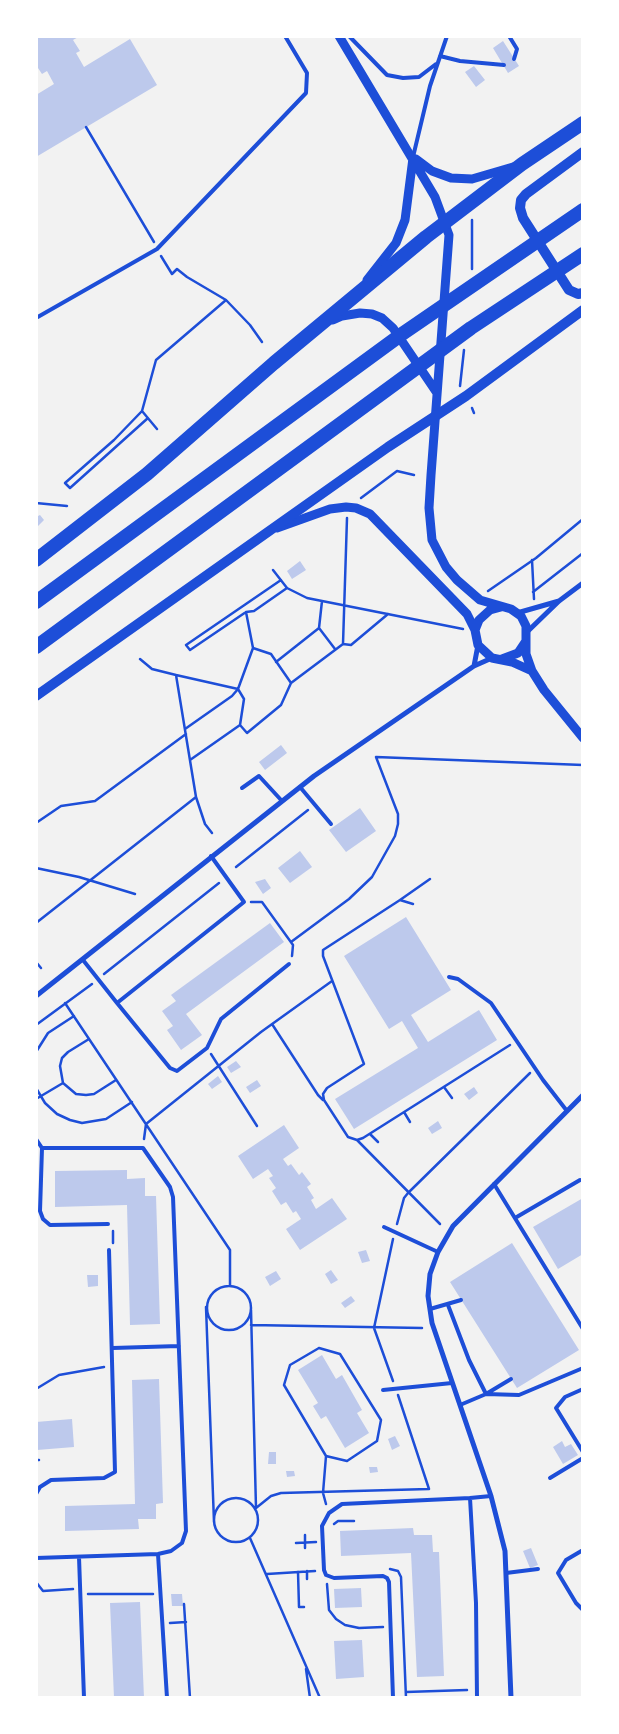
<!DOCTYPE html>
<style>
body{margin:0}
#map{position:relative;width:619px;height:1734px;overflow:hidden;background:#f2f2f2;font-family:Commissioner,sans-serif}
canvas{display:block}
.frame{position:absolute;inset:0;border:38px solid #fff;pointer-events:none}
</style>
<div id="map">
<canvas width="619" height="1734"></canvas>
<div class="frame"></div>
</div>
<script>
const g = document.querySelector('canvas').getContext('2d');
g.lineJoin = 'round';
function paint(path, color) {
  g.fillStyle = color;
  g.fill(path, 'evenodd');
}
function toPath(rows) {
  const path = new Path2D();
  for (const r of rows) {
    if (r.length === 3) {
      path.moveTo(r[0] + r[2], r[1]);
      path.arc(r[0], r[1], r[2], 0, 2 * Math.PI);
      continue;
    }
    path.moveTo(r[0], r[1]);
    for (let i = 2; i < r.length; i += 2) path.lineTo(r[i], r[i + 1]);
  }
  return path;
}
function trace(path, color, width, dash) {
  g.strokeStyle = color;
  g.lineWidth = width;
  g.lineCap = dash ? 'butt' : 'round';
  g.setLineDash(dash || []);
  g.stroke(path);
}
const building = toPath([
 [36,36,80,36,73,40,80,51,76,53,84,67,130,39,157,85,36,157,36,95,54,84,47,71,42,74,36,65],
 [503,41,519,66,508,73,493,48],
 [474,66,485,80,476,87,465,72],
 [40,515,44,520,38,526,36,517],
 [300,561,306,570,292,579,287,571],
 [281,745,287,753,265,770,259,762],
 [360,808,376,831,346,852,329,830],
 [300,851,312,867,290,883,278,868],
 [265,879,271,888,263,894,255,882],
 [406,917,451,990,411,1015,428,1042,479,1010,497,1040,354,1129,335,1099,418,1048,402,1021,389,1029,344,956],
 [270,923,284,942,186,1014,202,1035,181,1050,167,1030,173,1026,162,1011,176,1001,171,995],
 [236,1061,241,1067,231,1073,227,1067],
 [218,1076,222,1082,212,1089,208,1084],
 [257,1080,261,1086,250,1093,246,1087],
 [474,1087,478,1093,469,1100,464,1094],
 [438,1121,442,1128,432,1134,428,1128],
 [284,1125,299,1148,283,1159,288,1166,291,1164,299,1175,302,1172,311,1184,307,1187,314,1198,311,1200,316,1209,332,1198,347,1219,300,1250,286,1229,301,1219,296,1211,293,1213,286,1202,281,1205,272,1191,276,1188,269,1178,273,1176,268,1169,253,1179,238,1156],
 [127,1170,127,1179,145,1178,145,1196,156,1196,160,1324,130,1325,127,1205,55,1207,55,1171],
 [583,1198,583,1254,558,1269,533,1227],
 [512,1243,579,1350,517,1388,450,1282],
 [366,1250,370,1261,362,1263,358,1252],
 [331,1270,338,1280,331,1284,325,1274],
 [276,1271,281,1279,270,1286,265,1277],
 [87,1275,98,1275,98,1286,88,1287],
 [351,1296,355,1301,345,1308,341,1303],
 [322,1355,336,1379,342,1375,362,1410,357,1413,369,1433,345,1448,326,1416,321,1419,313,1406,318,1403,298,1370],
 [159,1379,163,1503,156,1504,156,1519,138,1519,139,1529,65,1531,65,1506,135,1504,132,1380],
 [72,1419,74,1447,37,1450,36,1422],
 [395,1436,400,1446,392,1450,388,1439],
 [562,1441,565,1447,571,1444,578,1455,563,1464,553,1447],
 [269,1452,276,1452,276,1464,268,1464],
 [369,1467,377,1467,378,1472,370,1473],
 [286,1471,294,1471,295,1476,287,1477],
 [413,1528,414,1535,432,1535,433,1552,439,1552,444,1676,417,1677,411,1553,341,1556,340,1531],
 [531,1548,538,1565,530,1568,523,1551],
 [361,1588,362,1607,335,1608,334,1589],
 [171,1594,182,1594,183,1606,172,1606],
 [140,1602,144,1698,114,1698,110,1603],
 [362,1640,364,1677,336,1679,334,1641]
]);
const path = toPath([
 [86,127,154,242],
 [472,220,472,269],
 [161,256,172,274,177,269,187,277,226,300,250,325,262,342],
 [460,386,464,350],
 [472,408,474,413],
 [142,411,156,360,226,300],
 [148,418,70,488,65,483,114,440,142,411,157,429],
 [361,498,397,471,414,475],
 [36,503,67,506],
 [532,560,534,599],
 [273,570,287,588,254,611,246,612,190,650,186,645,281,580],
 [287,588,307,598,463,629],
 [488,591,536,558,583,519],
 [533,592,583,553],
 [319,628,322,601],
 [343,644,347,518],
 [253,648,271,654,291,683],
 [140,659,152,669,176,675,196,797,205,824,212,833],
 [276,662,319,628,335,649],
 [176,675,238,689,244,699,240,725,190,760],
 [240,725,247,733,281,705,291,683,343,644,351,645,388,614],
 [185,729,232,696,238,689,253,648,246,612],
 [36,823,61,806,95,801,186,734],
 [236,867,308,810],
 [36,868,79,877,135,894],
 [400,900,430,879],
 [251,902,262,902,293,945,292,956],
 [36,923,196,797],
 [291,942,349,899,372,877,395,836,398,824,398,814,376,757,583,765],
 [36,962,41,968],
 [104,974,219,883],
 [65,1003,230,1250,230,1286],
 [272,1024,318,1095,323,1100],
 [36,1025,92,984],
 [89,1039,68,1052,62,1058,60,1066,63,1083,76,1094,86,1095,94,1094,116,1080],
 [36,1052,48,1033,74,1016],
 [211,1054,257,1126],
 [444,1087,452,1098],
 [36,1088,45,1103,57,1114,70,1120,82,1123,106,1119,132,1102],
 [36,1099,63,1083],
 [404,1112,410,1122],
 [370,1134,378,1142],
 [144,1139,146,1124,261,1032,332,981],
 [357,1140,348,1137,324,1100,323,1094,327,1088,364,1064,323,956,323,950,400,900,413,904],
 [397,1224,404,1198,408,1193,530,1073],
 [440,1224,357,1140,363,1138,510,1045],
 [113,1231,113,1243],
 [393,1239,374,1328,393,1381],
 [229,1308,22],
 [206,1307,214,1522],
 [251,1310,256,1508],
 [251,1325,422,1328],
 [319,1348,340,1354,381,1420,377,1441,347,1461,326,1456,284,1385,290,1365,319,1348],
 [36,1389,59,1375,104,1367],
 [326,1456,323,1493,326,1504],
 [36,1460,39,1460],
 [236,1520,22],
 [256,1508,271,1496,281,1493,429,1489,398,1395],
 [334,1524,338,1521,354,1521],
 [305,1535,305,1548],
 [250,1538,320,1698],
 [296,1543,316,1542],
 [390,1569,398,1571,401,1577,406,1698],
 [307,1571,307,1579],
 [298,1572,299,1607,304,1607],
 [267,1574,315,1571],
 [36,1582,43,1591,73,1589],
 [327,1584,329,1610,336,1619,345,1625,359,1628,383,1627],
 [88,1594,153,1594],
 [184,1604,190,1698],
 [170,1623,186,1622],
 [306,1669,310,1698],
 [406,1692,467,1690]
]);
const service = toPath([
 [349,36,387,75,403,78,419,77,436,64],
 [509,36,517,49,514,59],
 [440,56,460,61,504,65],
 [413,157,430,86,447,36],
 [36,318,157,249,306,93,307,73,285,36],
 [300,787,331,824],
 [242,788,259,776,282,801],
 [83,960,117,1003,244,902,211,856],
 [449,977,458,979,491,1003,543,1080,567,1111],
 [117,1003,170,1068,177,1071,207,1048,221,1019,289,964],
 [36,1139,42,1148,143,1148,170,1187,173,1197,186,1531,182,1543,171,1551,158,1554,36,1558],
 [42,1148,40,1211,43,1219,50,1225,108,1224],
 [494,1184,583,1329],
 [515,1218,580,1180],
 [384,1227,438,1252],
 [448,1305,469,1360,486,1394,519,1395,583,1368],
 [430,1309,461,1300],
 [113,1348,179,1346],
 [583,1389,565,1397,556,1408,583,1452],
 [383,1390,452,1383],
 [460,1405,486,1394,511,1379],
 [550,1478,583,1458],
 [36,1494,40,1487,51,1480,104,1478,115,1472,109,1250],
 [470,1498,491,1496],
 [583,1550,566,1560,558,1573,576,1603,583,1610],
 [158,1554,167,1698],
 [79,1557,84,1698],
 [36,1573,36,1558],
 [506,1573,538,1569],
 [393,1698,389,1582,387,1578,383,1576,334,1578,326,1575,324,1570,322,1526,329,1513,342,1504,470,1498,476,1603,477,1698]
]);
const minor = toPath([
 [517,613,559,601],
 [527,632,559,601,583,583],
 [474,666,478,645],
 [36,996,314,776,474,666,492,658],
 [511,1698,505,1551,491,1496,432,1323,428,1296,430,1274,438,1252,453,1226,583,1095]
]);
const tertiary = toPath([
 [339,36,435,197,449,235,431,475,429,508,432,540,446,567,457,580,480,600,511,609,521,616,526,626,526,654,532,671,544,690,583,738],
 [416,159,432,171,451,178,472,179,513,167],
 [367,280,396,243,405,220,413,158],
 [333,320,342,316,360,313,372,314,382,318,393,328,437,393],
 [277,528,330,509,346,507,356,508,370,514,467,614,475,630],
 [501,607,490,610,479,620,475,630,478,645,492,658,512,662,532,671],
 [502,659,518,653,526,641]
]);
const secondary = toPath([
 [583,152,526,194,521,200,520,208,523,218,569,290,578,294,583,293],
 [36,696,388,447,466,396,583,310]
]);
const trunk = toPath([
 [36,560,147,474,274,363,426,237,522,164,583,123],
 [36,602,402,334,583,210],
 [36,647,471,328,583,254]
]);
paint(building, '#bdc9ec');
trace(path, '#1d4ed8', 2.5);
trace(service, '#1d4ed8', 4);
trace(minor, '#1d4ed8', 5);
trace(tertiary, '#1d4ed8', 9);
trace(secondary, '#1d4ed8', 10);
trace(trunk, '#1d4ed8', 14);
</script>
